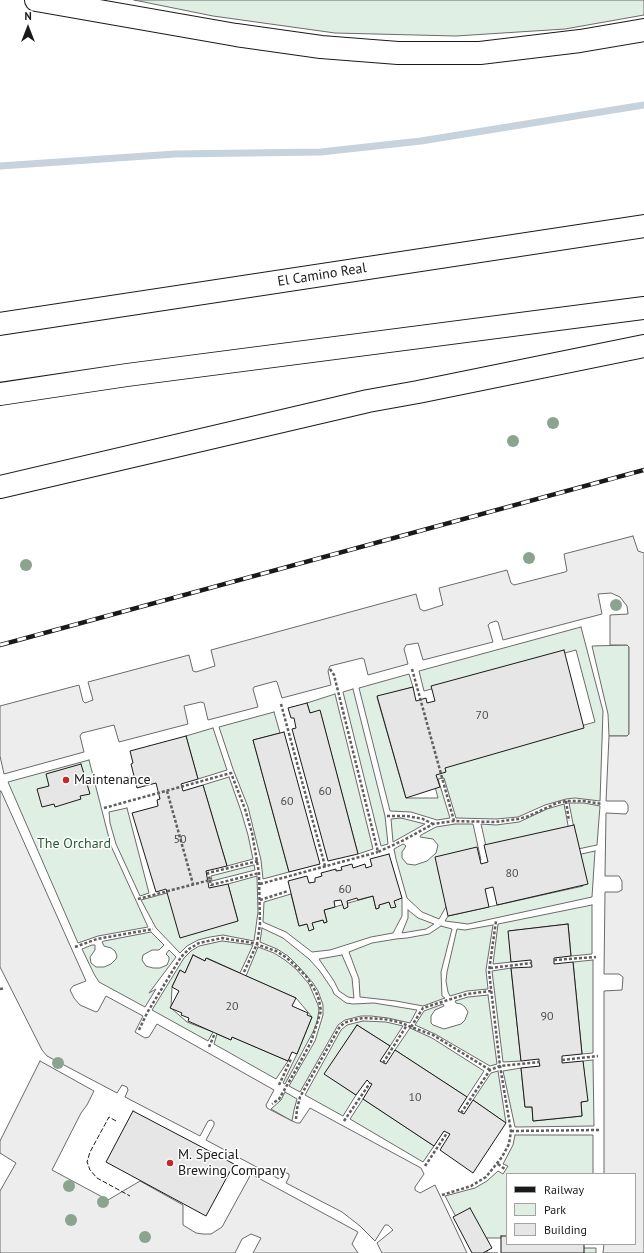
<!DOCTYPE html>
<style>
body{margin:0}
#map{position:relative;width:644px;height:1253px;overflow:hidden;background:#fff;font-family:"PT Sans",sans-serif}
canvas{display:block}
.legend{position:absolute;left:506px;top:1173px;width:130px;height:72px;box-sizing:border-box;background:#fff;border:1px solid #a3a3a3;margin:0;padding:5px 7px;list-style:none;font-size:12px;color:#1a1a1a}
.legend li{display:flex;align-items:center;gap:8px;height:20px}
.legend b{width:20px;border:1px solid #a3a3a3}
.north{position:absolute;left:8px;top:8px;width:40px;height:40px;-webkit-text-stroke:3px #fff;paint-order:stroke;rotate:0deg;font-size:11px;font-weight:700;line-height:16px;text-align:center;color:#1a1a1a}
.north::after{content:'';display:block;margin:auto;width:14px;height:18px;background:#1a1a1a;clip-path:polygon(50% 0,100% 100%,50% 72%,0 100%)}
</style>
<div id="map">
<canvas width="644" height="1253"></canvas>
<ul class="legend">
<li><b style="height:5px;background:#1a1a1a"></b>Railway</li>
<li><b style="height:11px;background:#e0efe3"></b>Park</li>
<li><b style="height:11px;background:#e6e6e6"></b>Building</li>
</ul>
<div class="north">N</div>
</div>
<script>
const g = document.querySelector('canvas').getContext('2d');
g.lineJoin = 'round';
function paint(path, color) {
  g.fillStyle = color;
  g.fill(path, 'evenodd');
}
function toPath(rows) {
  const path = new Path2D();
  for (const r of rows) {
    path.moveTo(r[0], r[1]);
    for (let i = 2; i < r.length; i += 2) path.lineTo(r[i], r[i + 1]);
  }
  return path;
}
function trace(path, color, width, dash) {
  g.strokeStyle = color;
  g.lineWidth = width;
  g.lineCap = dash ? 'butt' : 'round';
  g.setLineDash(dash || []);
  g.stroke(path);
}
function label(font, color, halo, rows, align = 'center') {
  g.font = font + ' "PT Sans",sans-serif';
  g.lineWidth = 3;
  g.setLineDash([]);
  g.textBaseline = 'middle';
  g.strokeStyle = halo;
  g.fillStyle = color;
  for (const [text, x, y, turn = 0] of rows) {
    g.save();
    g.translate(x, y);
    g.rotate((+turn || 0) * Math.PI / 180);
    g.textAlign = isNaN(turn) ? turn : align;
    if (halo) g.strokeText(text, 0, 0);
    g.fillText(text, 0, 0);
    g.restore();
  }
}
const green = toPath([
 [134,0,644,0,644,15,565,29,456,36,335,33,213,16,134,0],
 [581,627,603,711,600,801,575,798,566,799,545,805,518,817,496,819,456,818,444,778,438,779,450,818,437,820,411,812,390,811,359,688,409,674,413,687,377,697,406,798,438,798,430,768,595,722,576,650,424,691,419,671,581,627],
 [627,645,629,647,629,734,627,736,609,736,608,714,592,646,627,645],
 [353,689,385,816,388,844,381,846,343,692,353,689],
 [335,694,373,849,358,854,320,711,310,713,307,703,335,694],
 [274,712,280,733,253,740,289,872,263,879,261,860,248,807,233,769,219,727,274,712],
 [213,728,227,770,198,779,186,736,213,728],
 [89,760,111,846,148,927,98,936,78,943,8,782,89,760],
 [229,777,241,811,248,835,253,859,227,866,203,785,229,777],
 [569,803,584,803,600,806,597,845,578,849,569,803],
 [564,804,571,841,489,860,481,824,496,825,519,822,547,809,564,804],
 [127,808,149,893,140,896,116,844,110,823,109,812,127,808],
 [401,818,425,824,393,842,391,819,401,818],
 [455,824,473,824,481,860,438,870,447,905,439,919,422,912,407,898,396,859,394,849,403,844,405,845,406,846,402,852,402,858,407,864,415,865,427,861,436,853,438,845,433,839,420,837,421,835,436,827,455,824],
 [595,851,592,897,468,924,445,921,448,916,583,886,577,855,595,851],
 [254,865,255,870,212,881,211,876,254,865],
 [257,876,258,912,254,941,223,935,210,937,198,940,187,946,180,953,156,928,141,900,167,893,238,921,228,884,257,876],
 [291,894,299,926,323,920,324,923,327,922,324,910,373,896,376,909,379,908,379,905,402,898,402,916,393,933,371,937,330,950,312,952,286,932,263,922,264,902,291,894],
 [592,905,592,954,571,956,568,924,509,931,511,962,493,964,498,924,592,905],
 [408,910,418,918,434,924,426,929,402,933,408,918,408,910],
 [493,925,486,970,488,989,467,991,450,996,448,992,446,981,447,972,457,929,465,930,493,925],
 [441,926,452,929,441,972,442,996,445,998,423,1006,396,1001,360,997,359,979,349,952,372,943,396,939,407,938,429,934,441,926],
 [262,928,283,938,309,959,319,970,332,989,334,994,346,1003,353,1004,374,1003,417,1010,410,1023,388,1018,371,1016,361,1016,345,1020,338,1025,300,1092,289,1086,315,1041,323,1015,323,1005,318,991,313,983,299,967,288,956,277,949,260,942,262,928],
 [151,932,164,945,159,950,152,950,143,955,142,960,146,966,153,968,160,968,167,965,169,960,169,957,166,954,169,950,176,957,149,993,156,989,145,1007,99,982,94,974,82,949,92,945,95,945,95,950,90,957,91,963,96,967,104,967,111,964,116,959,117,956,115,951,111,948,104,946,102,942,104,941,151,932],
 [222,941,253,945,240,973,207,958,205,961,193,955,185,973,180,970,172,987,171,1008,187,1022,213,1032,208,1041,152,1010,184,958,191,951,199,946,222,941],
 [258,947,274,953,285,960,296,969,309,984,318,1005,319,1010,317,1022,313,1032,285,1084,283,1083,297,1054,312,1017,296,998,246,976,258,947],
 [342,955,352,978,354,998,348,997,339,991,334,981,319,959,342,955],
 [593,960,593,1053,582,1054,573,962,593,960],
 [511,968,521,1061,503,1062,492,971,511,968],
 [488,995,497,1064,490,1066,435,1034,415,1025,424,1011,443,1004,444,1006,435,1010,431,1016,431,1023,433,1025,444,1029,461,1024,465,1020,468,1012,465,1007,461,1004,456,1003,455,1001,468,997,488,995],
 [363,1021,386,1022,403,1026,390,1046,357,1025,325,1074,356,1095,343,1116,305,1095,341,1030,347,1025,363,1021],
 [410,1028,432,1038,484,1071,467,1097,395,1050,410,1028],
 [217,1034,231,1040,232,1037,288,1061,276,1079,214,1044,217,1034],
 [593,1060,594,1126,515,1127,503,1071,521,1068,525,1107,532,1107,533,1121,582,1116,581,1102,587,1101,583,1061,593,1060],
 [498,1071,506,1123,473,1100,491,1073,498,1071],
 [285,1092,297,1099,294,1110,292,1121,271,1109,281,1100,285,1092],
 [363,1099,434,1146,423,1162,350,1119,363,1099],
 [515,1135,593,1135,593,1174,507,1174,507,1238,480,1238,488,1242,487,1253,498,1253,475,1253,445,1196,475,1188,487,1181,498,1171,503,1174,508,1166,503,1164,513,1145,515,1135],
 [581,1248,596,1248,596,1253,581,1253,581,1248]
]);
const parking = toPath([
 [633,536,638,551,644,553,644,1253,603,1253,604,1244,635,1244,635,1174,604,1174,604,991,622,990,623,977,619,974,604,974,605,892,618,892,622,890,622,881,619,876,605,876,606,813,626,814,628,811,628,805,625,801,606,801,609,736,627,736,629,734,629,647,627,645,610,645,610,615,628,614,627,606,620,597,611,593,598,594,602,614,503,640,498,622,496,621,490,623,488,625,493,642,423,660,418,643,406,645,404,649,408,664,368,675,364,659,362,658,330,666,328,671,331,685,282,698,277,682,276,681,254,687,253,689,258,707,208,720,204,703,201,702,184,706,188,724,119,742,114,725,82,733,80,736,84,752,4,774,0,756,0,706,79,685,83,701,85,703,93,700,88,682,189,655,193,671,196,672,215,666,211,650,416,594,420,609,424,611,443,605,439,588,507,570,511,583,514,585,565,572,567,571,564,554,633,536],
 [0,791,1,791,86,981,73,986,70,990,74,998,80,1005,96,1012,98,1011,106,996,143,1016,135,1032,145,1038,149,1037,157,1024,274,1090,266,1105,267,1108,292,1121,297,1123,300,1123,310,1108,421,1168,424,1174,415,1187,415,1190,420,1193,435,1185,467,1253,382,1253,377,1243,393,1230,388,1225,385,1225,375,1241,360,1226,342,1212,286,1183,289,1177,289,1174,284,1172,279,1179,206,1140,214,1125,214,1122,211,1120,208,1121,200,1136,125,1097,128,1090,127,1087,122,1085,117,1093,47,1056,42,1050,0,967,0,791],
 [40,1061,94,1091,87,1105,81,1113,52,1170,108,1200,140,1181,183,1205,183,1225,196,1233,203,1234,211,1234,222,1227,251,1174,358,1232,352,1244,358,1253,253,1253,261,1238,251,1234,242,1239,235,1253,0,1253,0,1191,16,1163,0,1153,0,1141,40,1061]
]);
const stream = toPath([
 [0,166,175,154,321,152,421,141,644,105]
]);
const building = toPath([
 [564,650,584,728,445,768,446,772,436,775,440,787,406,798,377,696,413,687,416,701,426,698,427,703,435,701,431,686,564,650],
 [307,703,310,713,320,710,358,854,328,861,292,729,296,728,294,718,291,718,288,708,307,703],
 [284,732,320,864,289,872,253,740,284,732],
 [186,736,198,779,181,784,183,791,203,785,227,866,206,871,209,888,228,884,238,921,180,938,166,889,156,892,132,813,158,806,157,800,160,799,156,783,137,788,131,764,133,763,130,751,186,736],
 [81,764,90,794,80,796,81,799,55,807,54,804,42,807,37,789,49,786,46,774,81,764],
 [574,825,588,884,497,905,493,887,485,889,489,907,448,916,435,857,477,847,481,864,488,862,484,845,574,825],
 [389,854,402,898,394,901,396,907,391,908,389,902,379,905,379,908,376,909,373,896,358,900,357,898,347,901,348,907,344,909,341,900,334,901,335,907,324,910,327,922,324,923,323,920,312,923,314,929,309,931,307,924,299,926,288,881,307,876,309,883,315,882,315,878,322,876,321,873,336,869,336,871,342,870,341,867,352,864,353,868,365,864,366,868,372,866,370,859,389,854],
 [568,924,571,956,554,958,554,964,573,962,582,1054,562,1056,562,1063,583,1061,588,1101,581,1102,582,1116,533,1121,532,1107,525,1107,521,1068,540,1066,539,1062,539,1059,521,1061,511,968,532,967,531,960,511,962,508,931,568,924],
 [193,955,205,961,206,958,296,998,292,1006,308,1013,307,1015,312,1017,297,1054,292,1052,288,1061,232,1037,231,1040,188,1021,189,1018,181,1015,182,1013,170,1008,179,991,172,987,180,970,185,973,193,955],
 [357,1025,390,1046,380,1061,386,1064,395,1050,467,1097,458,1111,464,1114,473,1100,506,1123,473,1173,440,1150,450,1134,444,1131,434,1146,363,1099,372,1084,370,1083,367,1080,356,1095,324,1074,357,1025],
 [133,1111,234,1164,206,1216,106,1162,133,1111],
 [470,1208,492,1248,483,1253,472,1253,453,1217,470,1208],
 [501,1236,507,1236,507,1244,584,1244,584,1253,501,1253,501,1236]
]);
const path = toPath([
 [330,669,334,675,378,852,404,840,433,824,454,821,495,822,518,819,529,816,557,803,566,801,584,801,602,804],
 [412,669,454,821],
 [281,704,325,866],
 [167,791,193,884],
 [566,801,569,821],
 [104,808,231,773,245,809,252,833,259,873,260,924,257,944,243,974],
 [387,816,407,816,423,819,433,824],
 [210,880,211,885,259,873],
 [260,884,378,852],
 [138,899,210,880,208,873,258,861],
 [260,900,288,891],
 [75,947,97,939,153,929],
 [554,960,596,957],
 [490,968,532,963],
 [0,989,5,988],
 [411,1027,423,1008,467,994,491,991],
 [139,1030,147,1013,181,957,189,949,199,943,222,938,253,943,276,951,287,958,306,976,316,992,319,1000,321,1011,311,1042,297,1068,279,1099,272,1104],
 [209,1047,215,1033],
 [562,1060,598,1056],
 [383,1063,407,1025],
 [279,1085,291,1059],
 [461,1113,490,1070,500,1066,539,1062],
 [296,1119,297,1109,300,1097,339,1028,344,1023,353,1020,363,1018,384,1019,399,1022,411,1027,433,1035,490,1070],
 [344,1121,370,1083],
 [511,1131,600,1130],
 [498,1164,506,1170],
 [425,1166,447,1133],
 [442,1195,471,1186,486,1177,502,1157,509,1144,511,1131,500,1066,489,971,496,921]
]);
const highway = toPath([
 [36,0,236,35,321,47,398,53,480,53,580,41,644,30],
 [0,324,644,226],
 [0,394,127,375,644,308],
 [0,487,368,401,418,392,644,346]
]);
const rail = toPath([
 [0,645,644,470]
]);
const fence = toPath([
 [116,1121,109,1117,90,1152,87,1162,90,1170,97,1178,130,1196]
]);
const trees = [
 [553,423],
 [513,441],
 [529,558],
 [26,565],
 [616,605],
 [58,1063],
 [69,1186],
 [103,1202],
 [71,1220],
 [145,1237]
];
const markers = [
 [66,780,4,"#c62828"],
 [170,1163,4,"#c62828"]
];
const numberNames = [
 ["70",482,716],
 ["60",325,792],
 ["60",287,802],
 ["50",180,840],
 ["80",512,874],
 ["60",345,890],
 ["20",232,1007],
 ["90",547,1017],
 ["10",415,1098]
];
const streetNames = [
 ["El Camino Real",322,275,-9]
];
const poiNames = [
 ["Maintenance",74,780],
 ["M. Special",178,1155],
 ["Brewing Company",178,1171]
];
const parkNames = [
 ["The Orchard",74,844]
];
paint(green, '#e0efe3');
trace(green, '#6a6a6a', 1);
paint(parking, '#ededed');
trace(parking, '#6a6a6a', 1);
trace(stream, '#c6d2dc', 7);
paint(building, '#e6e6e6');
trace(building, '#1a1a1a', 1);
trace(highway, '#1a1a1a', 24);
trace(path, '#5f5f5f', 2.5, [3, 2]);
trace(highway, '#fff', 22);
trace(rail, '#1a1a1a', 4.5);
trace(rail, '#fff', 3, [9]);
trace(fence, '#1a1a1a', 1, [5, 2]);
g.fillStyle = '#8aa48f';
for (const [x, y] of trees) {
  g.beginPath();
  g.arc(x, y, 6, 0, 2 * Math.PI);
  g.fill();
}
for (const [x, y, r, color] of markers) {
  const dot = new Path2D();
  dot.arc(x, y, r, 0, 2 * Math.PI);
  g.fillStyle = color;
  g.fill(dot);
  trace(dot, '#fff', 1.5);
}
label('12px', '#4d4d4d', null, numberNames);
label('14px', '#1a1a1a', '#fff', streetNames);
label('14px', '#1a1a1a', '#fff', poiNames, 'left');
label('14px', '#2b5a34', '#fff', parkNames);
</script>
